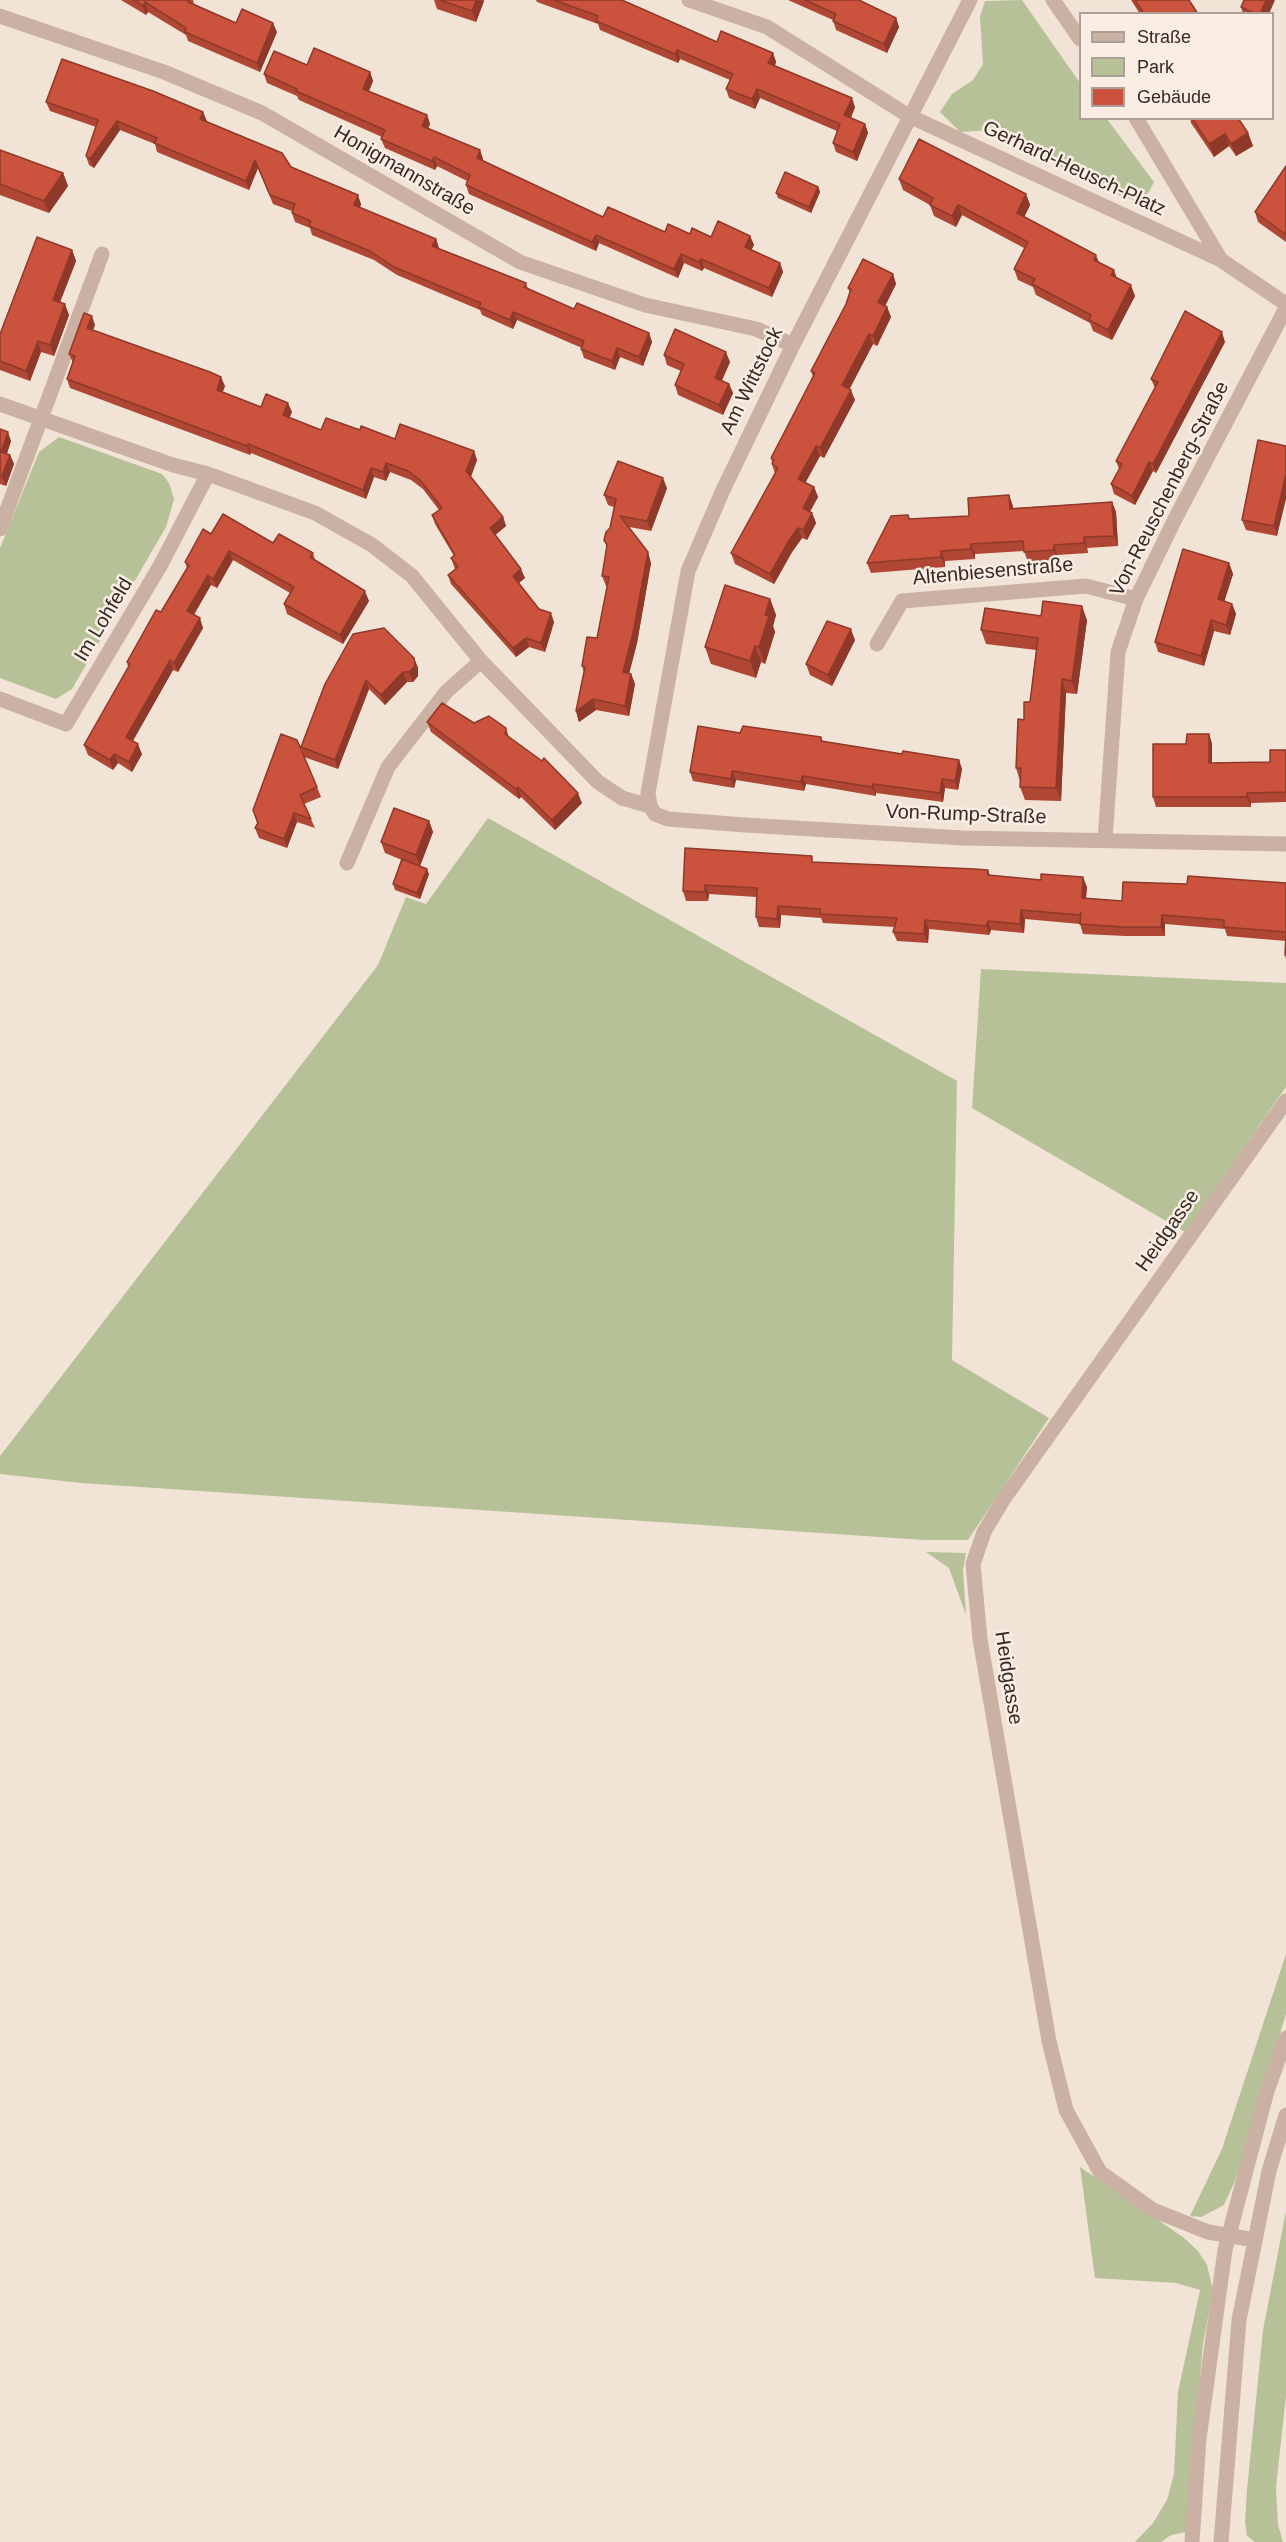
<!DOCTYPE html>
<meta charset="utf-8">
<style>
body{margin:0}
#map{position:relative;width:1286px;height:2542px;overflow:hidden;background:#f2e3d7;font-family:Arial,sans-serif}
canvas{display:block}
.legend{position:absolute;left:1079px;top:12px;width:195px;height:108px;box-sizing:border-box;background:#faeee4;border:2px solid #ab9f98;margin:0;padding:8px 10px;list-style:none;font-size:18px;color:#352925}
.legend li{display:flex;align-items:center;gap:12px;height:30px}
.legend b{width:30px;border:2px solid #ab9f98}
</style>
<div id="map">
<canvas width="1286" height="2542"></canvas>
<ul class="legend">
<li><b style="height:8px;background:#cab1a3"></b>Straße</li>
<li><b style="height:16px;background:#b7c197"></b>Park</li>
<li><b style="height:16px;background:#cb523c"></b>Gebäude</li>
</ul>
</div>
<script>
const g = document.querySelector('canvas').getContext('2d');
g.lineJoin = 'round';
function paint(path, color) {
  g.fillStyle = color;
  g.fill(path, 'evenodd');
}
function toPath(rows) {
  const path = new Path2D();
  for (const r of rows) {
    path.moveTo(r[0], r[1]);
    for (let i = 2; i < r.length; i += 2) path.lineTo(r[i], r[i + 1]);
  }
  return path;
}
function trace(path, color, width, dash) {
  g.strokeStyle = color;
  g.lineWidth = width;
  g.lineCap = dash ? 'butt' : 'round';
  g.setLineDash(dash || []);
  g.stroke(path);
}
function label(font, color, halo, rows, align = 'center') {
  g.font = font + ' Arial,sans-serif';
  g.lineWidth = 5;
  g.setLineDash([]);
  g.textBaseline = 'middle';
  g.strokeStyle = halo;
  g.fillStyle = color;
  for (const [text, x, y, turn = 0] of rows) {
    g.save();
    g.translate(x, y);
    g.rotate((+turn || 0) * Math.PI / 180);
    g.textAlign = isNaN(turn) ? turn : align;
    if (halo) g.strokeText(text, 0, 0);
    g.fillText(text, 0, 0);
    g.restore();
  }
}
const green = toPath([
 [1022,0,1080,83,1080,118,1107,119,1154,182,1149,192,1139,202,1107,191,992,130,960,132,940,112,952,94,973,80,983,64,980,16,985,1],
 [59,437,162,474,169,483,174,499,166,527,72,689,56,699,0,678,0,548,39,452],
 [488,818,957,1081,952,1360,1049,1418,968,1540,924,1540,81,1483,0,1474,0,1456,378,965,406,897,426,904],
 [981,969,1286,983,1286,1087,1185,1232,972,1108],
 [926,1552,966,1553,963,1570,966,1615,949,1568],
 [1286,1954,1286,2014,1235,2181,1224,2205,1201,2217,1190,2216,1222,2149],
 [1080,2167,1183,2237,1198,2251,1207,2265,1213,2290,1203,2344,1186,2532,1171,2535,1161,2542,1135,2542,1153,2523,1167,2500,1174,2474,1178,2392,1200,2290,1176,2283,1095,2278],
 [1286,2211,1286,2396,1276,2487,1278,2525,1283,2542,1255,2542,1247,2536,1245,2522,1247,2489,1263,2330]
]);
const minor = toPath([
 [689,0,767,27,909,116,1221,260,1286,304],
 [970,0,793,345,723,490,688,571,648,793,650,806,655,814,668,819,745,825,963,838,1286,844],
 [1053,0,1080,39],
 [0,16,164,72,262,113,520,262,645,305,756,329,793,345],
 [1136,118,1221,260],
 [0,404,173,465,208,474,315,513,372,545,412,576,481,661,598,782,622,798,650,806],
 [0,529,102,254],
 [877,644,902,601,1086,586,1136,599],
 [0,699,66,724,160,566,208,474],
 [1105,840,1118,652,1136,599,1175,519,1286,308],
 [347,863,388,767,447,691,481,661],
 [1255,2240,1208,2232,1153,2210,1100,2172,1066,2110,1049,2041,980,1639,973,1564,984,1532,1003,1500,1286,1101],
 [1192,2542,1199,2439,1225,2250,1267,2091,1286,2038],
 [1221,2542,1239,2320,1269,2171,1286,2115]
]);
const wall = toPath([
 [121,0,193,0,194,4,236,23,277,32,260,72,188,41,186,35,148,12,146,15],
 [434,0,484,0,484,1,476,22,437,9],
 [536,0,622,0,717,42,773,53,776,62,775,66,855,107,851,118,865,124,868,133,857,161,836,152,833,143,837,131,760,98,755,109,729,98,726,89,730,80,680,59,678,63,600,30,598,24,537,2],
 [788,0,859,0,896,18,899,27,887,53,836,30,833,20],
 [1131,0,1189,0,1198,14,1140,14],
 [1241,7,1269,14,1243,14],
 [307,65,370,72,373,81,369,91,427,115,430,124,428,128,480,150,483,159,483,161,603,217,665,232,690,234,711,237,750,236,754,245,751,250,780,263,783,272,772,297,704,268,702,271,684,263,678,278,599,243,596,251,469,194,466,185,467,181,437,166,435,170,385,148,381,139,382,137,299,100,297,96,267,83,264,74],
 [46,102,203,112,206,121,361,204,360,208,436,239,439,249,526,283,528,289,574,309,649,333,652,342,643,366,620,357,615,370,584,358,581,349,582,348,517,320,513,329,482,315,480,310,397,275,374,260,312,235,310,228,295,222,292,213,292,211,273,204,258,168,249,190,157,152,155,144,120,130,94,168,89,165,86,156,96,127,50,111],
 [1190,118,1238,118,1248,133,1253,146,1236,156,1229,146,1214,157,1191,123],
 [0,150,63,173,68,186,49,213,0,195],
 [1286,166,1286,242,1258,222,1255,212],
 [899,179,1026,194,1030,205,1024,217,1099,262,1135,296,1112,340,1093,331,1090,323,1036,295,1033,287,1018,280,1014,269,1024,248,962,215,956,227,934,216,930,205,903,190],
 [818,187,820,192,811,213,778,198,776,193],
 [72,250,76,261,60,302,69,315,54,356,41,352,30,381,0,370,0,334],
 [893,274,896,284,885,306,887,307,891,317,877,346,873,344,849,389,855,400,824,458,820,456,805,483,814,487,818,497,810,512,812,513,816,523,807,540,802,538,792,552,774,584,735,564,731,553,775,474,772,464,772,463,771,458,813,377,811,371,846,304,850,293,848,288],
 [95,325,93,330,225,386,222,393,261,407,292,412,289,417,321,430,360,430,395,439,474,451,477,460,471,477,503,517,506,526,495,535,525,578,519,583,539,609,554,622,545,652,529,647,516,657,451,584,448,575,455,569,451,558,454,556,435,524,432,515,439,510,423,489,411,480,390,472,386,481,374,477,366,499,251,453,250,455,70,388,67,379,73,363,69,354],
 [1225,342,1156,473,1153,471,1135,505,1114,494,1111,484,1119,469,1116,461,1155,388,1151,379],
 [664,355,730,362,722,380,729,384,733,393,723,415,678,395,675,385,681,371,667,365],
 [0,429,11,441,7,454,10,455,14,464,6,486,0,484],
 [1286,446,1277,536,1246,530,1242,520],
 [667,488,651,531,629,527,651,563,637,643,629,673,631,674,635,684,629,716,596,710,579,722,576,711,584,672,582,666,597,638,607,586,606,586,602,576,607,547,604,540,610,528,614,507,608,505,604,495],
 [1009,495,1013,508,1112,502,1116,512,1118,546,1087,548,1088,553,1057,555,1058,560,1028,562,1024,551,975,554,975,559,945,561,945,567,871,573,867,563,908,515,910,519,969,516],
 [211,534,273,543,313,553,315,560,369,601,343,644,287,614,284,604,290,593,233,560,217,588,211,585,194,615,203,628,178,672,173,670,133,741,142,754,132,772,118,763,113,770,88,755,84,745,128,667,127,662,161,612,187,568,185,562],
 [1229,563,1233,574,1224,601,1232,604,1236,614,1230,635,1214,631,1204,666,1158,652,1155,642],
 [770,599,776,615,773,626,775,632,765,664,761,662,756,678,711,664,705,647],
 [1041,616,1087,620,1077,694,1066,693,1061,801,1025,800,1020,787,1020,781,1016,768,1030,702,1036,650,986,644,981,630],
 [855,640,832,686,810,675,806,664],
 [414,658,418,668,418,676,413,682,407,682,385,705,369,689,338,769,304,757,301,747,325,684],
 [427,722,474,723,506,728,509,737,582,803,555,830,521,797,519,799,431,732],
 [740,733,821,737,823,742,902,754,959,760,962,769,958,790,945,788,943,802,876,793,876,796,806,784,804,791,736,780,734,788,693,781,690,772],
 [1209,734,1212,744,1212,763,1270,762,1286,750,1286,802,1251,803,1251,807,1156,807,1153,797,1186,744],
 [317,787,321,797,304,804,315,828,297,822,287,848,259,838,255,828,257,823,253,810],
 [429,821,433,832,420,866,429,874,420,899,395,890,393,884,402,860,385,853,381,842],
 [685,848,814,862,988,870,990,875,1087,887,1086,898,1122,901,1187,884,1286,883,1286,959,1285,955,1286,941,1227,936,1225,929,1165,924,1165,936,1125,936,1083,934,1080,924,1025,919,1024,933,991,930,989,935,929,929,928,943,897,941,893,932,895,927,823,923,821,918,781,915,780,928,759,927,756,917,757,897,709,894,708,901,686,901,683,891]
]);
const shadedWall = toPath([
 [476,0,484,1,476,22,472,11],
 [1266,0,1275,0,1269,14,1260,14],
 [145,2,148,12,146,15,143,6],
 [896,18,899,27,887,53,884,44],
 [273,23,277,32,260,72,257,63],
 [677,50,680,59,678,63,675,54],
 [773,53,776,62,772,72,768,63],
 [370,72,373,81,366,98,363,89],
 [757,89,760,98,755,109,752,99],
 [852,98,855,107,848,124,844,115],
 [203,112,207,121,204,127,200,119],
 [427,115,430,124,426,134,422,126],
 [117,121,120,130,94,168,90,159],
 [865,124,868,133,857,161,853,152],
 [1248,133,1253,146,1236,156,1231,144],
 [1225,134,1229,146,1214,157,1209,144],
 [480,150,483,159,480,167,477,158],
 [434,157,437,166,435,170,432,161],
 [255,160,258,168,249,190,246,181],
 [63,173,68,186,49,213,44,201],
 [818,187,820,192,811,213,809,207],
 [1026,194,1030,205,1021,224,1017,213],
 [358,195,361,204,357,214,354,205],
 [958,205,962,215,956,227,952,216],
 [596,235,599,243,596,251,592,242],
 [750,236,754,245,748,256,745,247],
 [436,239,439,248,436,255,432,246],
 [72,250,76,261,57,310,53,300],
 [681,254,684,263,678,278,674,269],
 [1096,255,1100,265,1094,260],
 [701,259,704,268,702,271,699,262],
 [780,263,783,272,772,297,769,288],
 [1114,270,1118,281,1111,275],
 [893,274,896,284,882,312,878,302],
 [1131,285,1135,296,1112,340,1108,330],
 [65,304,69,315,54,356,50,345],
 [887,307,891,317,877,346,873,336],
 [513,312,517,320,513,329,510,320],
 [92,316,95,325,90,337,87,328],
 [1222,332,1225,342,1156,473,1153,464],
 [649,333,652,342,643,366,639,357],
 [869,334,873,344,846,396,842,385],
 [38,341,41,352,30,381,26,371],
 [617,348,620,357,615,370,612,361],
 [726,352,730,362,719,387,715,378],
 [221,377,225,386,220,399,217,390],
 [729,384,733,393,723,415,719,405],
 [851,390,855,400,824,458,820,448],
 [288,403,292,412,287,424,283,415],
 [8,432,11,441,4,461,1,452],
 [248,444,251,453,250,455,247,446],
 [816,446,820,456,802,489,798,479],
 [474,451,477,460,469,481,466,471],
 [10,455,14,464,6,486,2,476],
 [1149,462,1153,471,1135,505,1132,496],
 [386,463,390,472,386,481,383,472],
 [371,468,374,477,366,499,363,490],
 [1286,474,1286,499,1277,536,1274,526],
 [663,478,667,488,651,531,647,521],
 [814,487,818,497,806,518,803,508],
 [1009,495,1013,506,1014,519,1010,509],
 [1112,502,1116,512,1118,546,1114,536],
 [812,513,816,523,807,540,803,530],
 [503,517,506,526,493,537,490,528],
 [798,528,802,538,792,552,774,584,770,574,788,542],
 [1084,537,1087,548,1088,553,1084,543],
 [971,544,975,554,975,559,971,549],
 [1054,545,1057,555,1058,560,1054,550],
 [229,551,233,560,217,588,213,579],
 [941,551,945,561,945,567,941,557],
 [648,552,651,563,637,643,627,682,623,672],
 [1229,563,1233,574,1222,609,1218,599],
 [521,569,525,578,516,585,513,576],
 [208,575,211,585,190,620,187,611],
 [365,591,369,601,343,644,340,635],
 [770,599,776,615,773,626,775,632,765,664,759,647,765,615],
 [1232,604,1236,614,1230,635,1226,625],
 [1082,606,1087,620,1077,694,1072,681],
 [551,613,554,622,545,652,541,643],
 [200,618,203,628,178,672,174,663],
 [1211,620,1214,631,1204,666,1201,656],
 [851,629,855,640,832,686,828,675],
 [526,638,529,647,516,657,513,648],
 [755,646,761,662,756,678,750,661],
 [414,658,418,668,418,676,413,682,409,672],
 [170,660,173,670,129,747,126,737],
 [403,672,407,682,385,705,381,695],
 [631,674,635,684,629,716,625,706],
 [1062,679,1066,693,1061,801,1056,788],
 [366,680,369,689,338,769,335,760],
 [593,699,596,710,579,722,576,711],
 [1209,734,1212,744,1212,773,1209,763],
 [138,744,142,754,132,772,129,762],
 [114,754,118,763,113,770,110,760],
 [959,760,962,769,958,790,955,781],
 [732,771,736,780,734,788,731,779],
 [802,776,806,784,804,791,801,782],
 [942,779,945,788,943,802,940,793],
 [873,784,876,793,876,796,872,787],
 [518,787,521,797,519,799,516,789],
 [578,793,582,803,555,830,552,820],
 [1247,793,1251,803,1251,807,1247,797],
 [294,813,297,822,287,848,284,839],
 [429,821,433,832,420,866,416,855],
 [427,869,429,874,420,899,417,893],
 [1083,877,1087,887,1085,907,1082,898],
 [705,885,709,894,708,901,705,892],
 [778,906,781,915,780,928,777,919],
 [1021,910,1025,919,1024,933,1020,924],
 [1162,915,1165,924,1165,936,1161,927],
 [925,920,929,929,928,943,924,934],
 [988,921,991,930,989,935,986,926]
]);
const building = toPath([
 [134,0,189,0,188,2,236,23,242,9,273,23,257,63,185,32,186,28,145,2,143,6,134,0],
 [440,0,476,0,472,11,440,0],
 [554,0,622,0,717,42,721,31,773,53,768,63,852,98,844,115,865,124,853,152,833,143,840,124,757,89,752,99,726,89,733,74,677,50,675,54,596,21,598,16,554,0],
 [805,0,859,0,896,18,884,44,833,21,836,14,805,0],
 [1135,0,1189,0,1198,14,1144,14,1135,0],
 [1244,0,1266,0,1260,14,1256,14,1241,7,1244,0],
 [314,48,370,72,363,89,427,115,422,126,480,150,477,158,603,217,608,207,665,232,668,224,690,234,692,228,711,237,718,221,750,236,745,247,780,263,769,288,701,259,699,262,681,254,674,269,596,235,592,242,466,185,470,175,434,157,432,161,381,139,385,130,296,91,297,89,264,74,274,51,307,65,314,48],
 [62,59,153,91,203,112,200,119,282,153,291,167,358,195,354,205,436,239,432,246,526,283,524,287,574,309,577,303,649,333,639,357,617,348,612,361,581,349,584,341,513,312,510,320,479,307,481,303,394,267,370,251,309,226,311,221,292,213,295,204,270,195,255,160,246,181,154,143,157,138,117,121,90,159,86,156,98,120,46,102,62,59],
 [1192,118,1238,118,1248,133,1231,144,1225,134,1209,144,1192,118],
 [919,139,1026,194,1017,213,1096,255,1094,260,1114,270,1111,275,1131,285,1108,330,1089,320,1091,315,1032,284,1035,279,1014,269,1028,242,958,205,952,216,930,205,933,198,899,179,919,139],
 [0,150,63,173,44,201,0,184,0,150],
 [1286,166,1286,232,1285,234,1255,212,1286,166],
 [785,172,818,187,809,207,776,193,785,172],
 [37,237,72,250,53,300,65,304,50,345,38,341,26,371,0,361,0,334,37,237],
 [863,259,893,274,878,302,887,307,873,336,869,334,842,385,851,390,820,448,816,446,798,479,814,487,803,508,812,513,803,530,798,528,788,542,770,574,731,553,778,468,772,464,774,460,771,458,815,373,811,371,846,304,851,289,848,288,863,259],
 [1185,311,1222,332,1153,464,1149,462,1132,496,1111,484,1122,464,1116,461,1158,382,1151,379,1185,311],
 [84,313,92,316,87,328,210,372,221,377,217,390,261,407,266,394,288,403,283,415,321,430,326,418,360,430,361,426,395,439,400,424,474,451,466,471,503,517,490,528,521,569,513,576,539,609,551,613,541,643,526,638,513,648,448,575,458,567,451,558,455,555,432,515,442,508,420,480,408,471,386,463,383,472,371,468,363,490,248,444,247,446,67,379,75,356,69,354,84,313],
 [675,329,726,352,715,378,729,384,719,405,675,385,684,364,664,355,675,329],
 [0,429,8,432,1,452,10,455,2,476,0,476,0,429],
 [1258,440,1286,446,1286,474,1274,526,1242,520,1258,440],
 [618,461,663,478,647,521,620,516,648,552,633,633,623,672,631,674,625,706,593,699,576,711,585,667,582,666,587,637,597,638,609,577,602,576,607,545,604,540,606,532,610,528,616,499,604,495,618,461],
 [1009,495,1010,509,1112,502,1114,536,1084,537,1084,543,1054,545,1054,550,1024,552,1023,541,971,544,971,549,941,551,941,557,867,563,891,516,908,515,909,519,969,516,968,498,1009,495],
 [223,514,273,543,279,534,313,553,310,557,365,591,340,635,284,604,294,587,229,551,213,579,208,575,187,611,200,618,174,663,170,660,126,737,138,744,129,762,114,754,110,760,84,745,130,664,127,662,156,610,161,612,189,565,185,562,203,529,211,534,223,514],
 [1183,549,1229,563,1218,599,1232,604,1226,625,1211,620,1201,656,1155,642,1183,549],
 [725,585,770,599,765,615,769,616,759,647,755,646,750,661,705,647,725,585],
 [1043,601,1082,606,1072,681,1062,679,1056,788,1020,787,1021,768,1016,768,1018,719,1024,720,1024,702,1030,702,1038,638,981,630,985,608,1041,616,1043,601],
 [827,621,851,629,828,675,806,664,827,621],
 [384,628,414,658,415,666,409,672,403,672,381,695,366,680,335,760,301,747,325,684,353,634,384,628],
 [442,703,474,723,489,716,506,728,505,734,542,761,544,758,578,793,552,820,518,787,516,789,427,722,442,703],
 [698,726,740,733,743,726,821,737,821,741,902,754,903,751,959,760,955,781,942,779,940,793,873,784,872,787,802,776,801,782,732,771,731,779,690,772,698,726],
 [281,734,297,740,317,787,300,795,311,819,294,813,284,839,255,828,258,823,253,810,281,734],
 [1187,734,1209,734,1209,763,1270,762,1270,750,1286,750,1286,792,1247,793,1247,797,1153,797,1153,744,1186,744,1187,734],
 [394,808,429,821,416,855,381,842,394,808],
 [685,848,812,856,812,862,975,869,988,870,988,875,1041,880,1041,874,1083,877,1082,898,1122,901,1123,882,1187,884,1188,876,1286,883,1286,932,1224,927,1224,920,1162,915,1161,927,1122,927,1080,924,1081,912,1080,915,1021,910,1020,924,988,921,986,926,925,920,924,934,893,932,897,918,820,914,820,909,778,906,777,919,756,917,757,888,705,885,705,892,683,891,685,848],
 [402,859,427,869,417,893,393,884,402,859],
 [1286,934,1286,955,1285,955,1286,934]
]);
const streetNames = [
 ["Gerhard-Heusch-Platz",1074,169,25],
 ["Honigmannstraße",404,171,30],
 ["Am Wittstock",752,381,-64],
 ["Von-Reuschenberg-Straße",1170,489,-63],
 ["Altenbiesenstraße",993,572,-5],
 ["Im Lohfeld",104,620,-59],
 ["Von-Rump-Straße",966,815,2],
 ["Heidgasse",1168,1231,-55],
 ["Heidgasse",1008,1678,81]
];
paint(green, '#b7c197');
trace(minor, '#cab1a3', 15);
paint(wall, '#af4734');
paint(shadedWall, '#8e392a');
paint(building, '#cb523c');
trace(building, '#8e392a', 1.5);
label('20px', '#352925', '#faeee4', streetNames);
</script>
